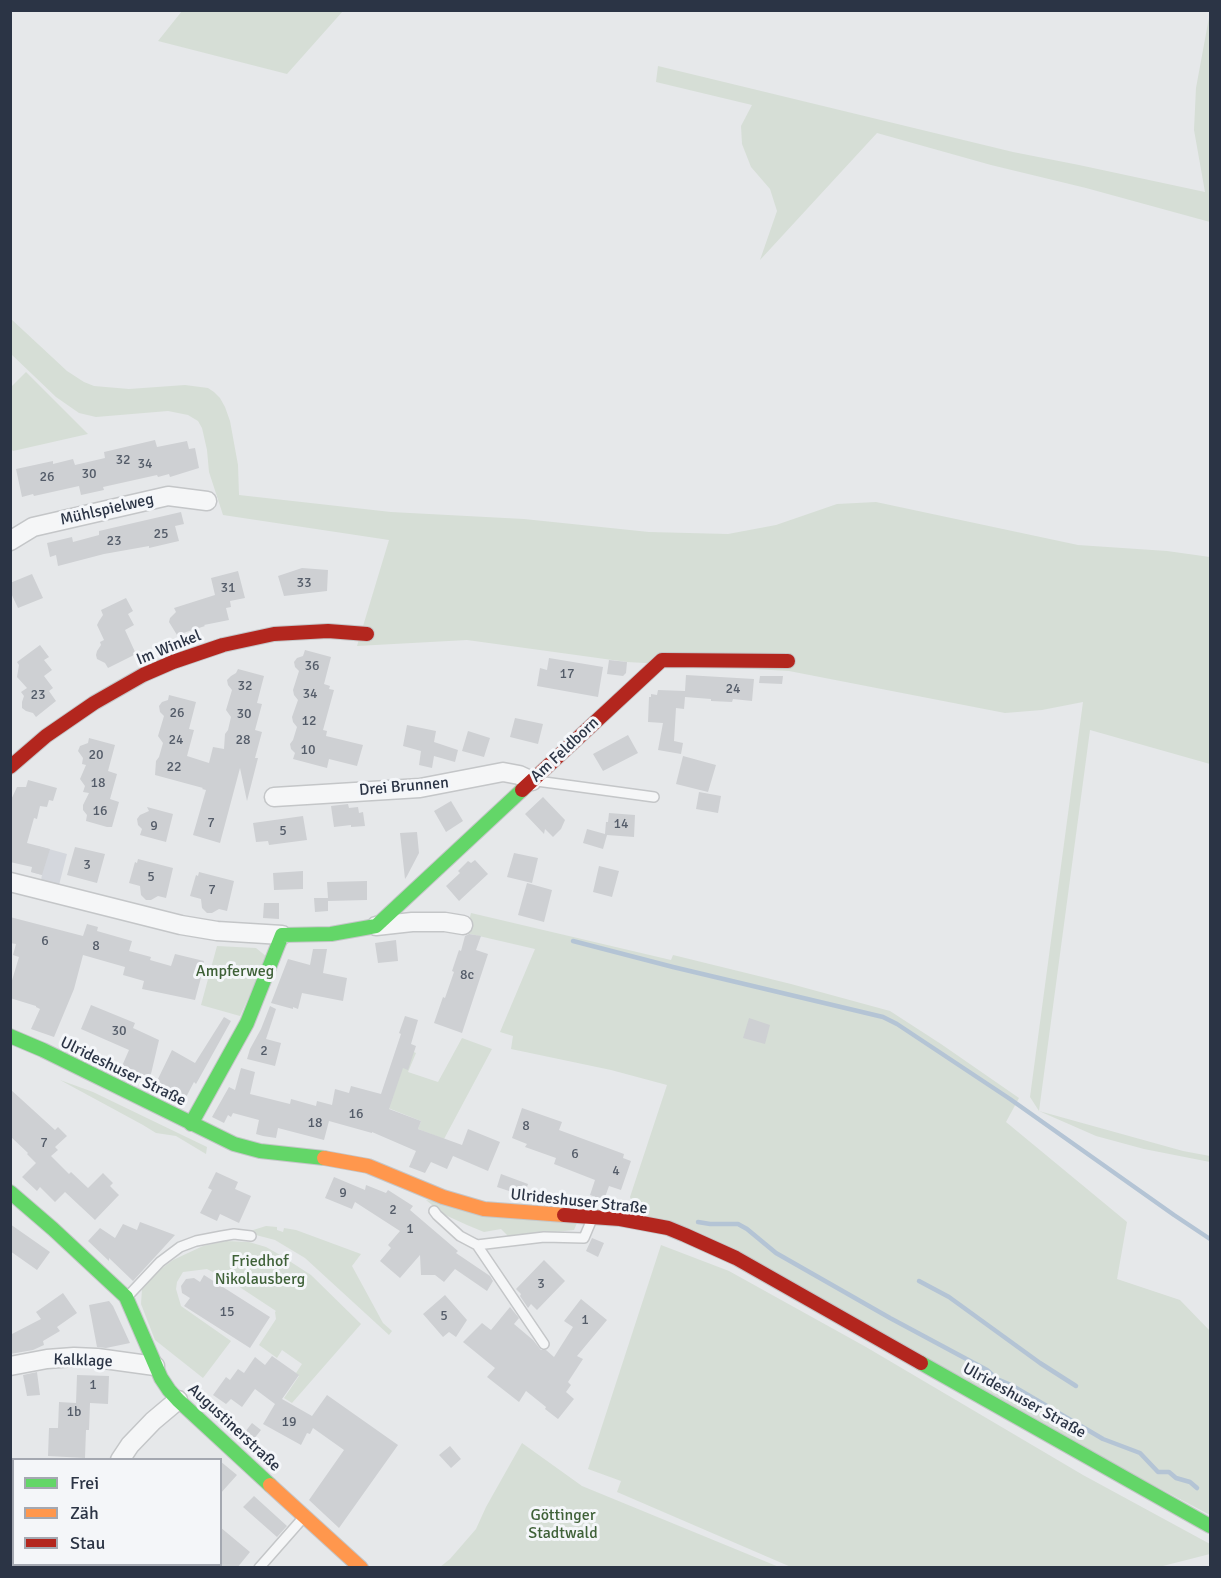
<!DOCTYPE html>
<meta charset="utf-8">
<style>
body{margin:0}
#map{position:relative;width:1221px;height:1578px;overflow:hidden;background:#e6e8ea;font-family:Signika,sans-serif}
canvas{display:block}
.frame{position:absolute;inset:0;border:12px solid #2b3445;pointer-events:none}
.legend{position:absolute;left:12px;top:1458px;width:210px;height:108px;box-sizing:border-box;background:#f4f6f9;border:2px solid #a4a8b1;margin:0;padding:8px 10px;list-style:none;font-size:18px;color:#2b3445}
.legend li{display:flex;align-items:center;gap:12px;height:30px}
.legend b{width:30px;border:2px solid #a4a8b1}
</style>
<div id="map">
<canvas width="1221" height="1578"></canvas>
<div class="frame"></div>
<ul class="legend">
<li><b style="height:8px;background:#63d668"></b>Frei</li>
<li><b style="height:8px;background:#ff974d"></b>Zäh</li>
<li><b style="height:8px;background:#b3261e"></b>Stau</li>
</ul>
</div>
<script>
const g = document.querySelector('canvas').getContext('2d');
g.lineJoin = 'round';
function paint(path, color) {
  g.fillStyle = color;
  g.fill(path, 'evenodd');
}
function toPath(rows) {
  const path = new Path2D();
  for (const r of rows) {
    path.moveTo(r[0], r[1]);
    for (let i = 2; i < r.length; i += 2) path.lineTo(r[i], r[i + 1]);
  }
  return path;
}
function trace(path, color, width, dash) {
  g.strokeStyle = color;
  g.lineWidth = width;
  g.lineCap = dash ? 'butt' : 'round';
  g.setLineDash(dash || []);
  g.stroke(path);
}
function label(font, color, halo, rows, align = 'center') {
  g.font = font + ' Signika,sans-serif';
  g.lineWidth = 6;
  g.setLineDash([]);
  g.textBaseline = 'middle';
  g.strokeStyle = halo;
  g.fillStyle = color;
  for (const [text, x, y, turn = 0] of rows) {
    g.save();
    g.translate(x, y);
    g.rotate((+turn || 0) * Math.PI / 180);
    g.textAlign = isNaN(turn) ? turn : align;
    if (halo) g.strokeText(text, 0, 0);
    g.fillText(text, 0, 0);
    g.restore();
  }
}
const built = toPath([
 [38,846,67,854,59,885,41,880,42,875,31,872]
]);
const green = toPath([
 [182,11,182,10,343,11,287,74,158,41],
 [1210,12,1210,222,1086,188,991,165,877,133,760,260,777,211,770,189,751,167,742,144,741,126,752,105,656,82,658,66,1013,152,1079,165,1205,192,1194,130,1196,88],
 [10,318,67,371,84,382,94,386,129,389,185,385,208,388,214,392,220,398,225,407,230,421,238,465,239,495,391,512,524,519,649,532,728,534,776,525,837,504,876,502,1078,545,1167,551,1210,557,1210,764,1090,730,1039,1111,1183,1151,1210,1156,1210,1162,1144,1149,1096,1136,1039,1111,1030,1097,1083,702,1042,710,1005,713,789,671,627,662,467,640,357,646,389,540,223,515,209,472,207,450,202,428,198,421,188,415,168,411,96,417,79,413,56,397,11,354],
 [26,372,88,434,13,451,11,449,11,387],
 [471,913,671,960,673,955,791,984,890,1011,941,1044,1019,1098,1006,1122,1127,1222,1117,1279,1180,1300,1210,1331,1210,1515,636,1211,630,1197,667,1085,611,1070,511,1049,513,1036,500,1032,535,949,466,933],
 [217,946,256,948,267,957,240,1016,201,1005],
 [462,1038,492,1049,444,1139,418,1129,421,1121,388,1108,409,1050,416,1053,408,1072,438,1082],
 [60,1080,93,1092,207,1147,206,1154,176,1136,156,1133,143,1125],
 [426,1200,577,1223,574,1230,509,1237,501,1229,484,1232,467,1225,443,1214],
 [266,1226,277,1227,277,1230,283,1232,284,1228,296,1230,361,1254,352,1266,383,1323,392,1331,389,1335,305,1258,275,1240,252,1234,250,1231],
 [226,1241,249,1242,266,1247,280,1255,311,1275,361,1324,292,1403,284,1398,299,1376,296,1373,302,1364,282,1350,277,1358,259,1345,276,1319,275,1312,276,1311,235,1284,207,1269,183,1272,177,1282,176,1289,181,1306,231,1341,203,1378,155,1340,141,1304,142,1289,154,1274,173,1260,203,1246],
 [661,1245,729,1271,866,1347,1083,1475,1210,1544,1210,1554,1155,1568,791,1567,617,1492,621,1481,588,1469],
 [522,1443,582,1486,779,1567,440,1567,450,1559,476,1529,486,1507]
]);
const stream = toPath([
 [573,941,673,967,883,1017,897,1024,1010,1099,1174,1215,1210,1239],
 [698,1222,710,1224,738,1224,747,1229,776,1253,890,1318,987,1370,997,1379,1011,1385,1103,1439,1140,1453,1158,1472,1169,1472,1176,1478,1190,1482,1197,1488],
 [919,1281,949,1297,1040,1363,1076,1386]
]);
const building = toPath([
 [155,440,157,447,187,441,189,449,195,448,199,468,170,477,169,474,158,477,157,475,103,487,104,490,81,495,79,486,34,496,33,494,22,497,16,469,53,461,53,464,73,459,75,465,105,458,104,452],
 [181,512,184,524,175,526,179,541,149,548,149,546,104,554,58,566,56,555,50,557,47,543,72,537,73,542,99,535,99,531],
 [302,568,328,570,327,591,284,596,278,576],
 [238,571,245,598,230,601,231,607,226,608,229,620,204,625,205,626,177,635,169,622,170,618,176,612,174,608,215,595,211,578],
 [32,574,43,598,18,608,10,591,10,583],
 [126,598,133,611,128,614,134,625,125,630,136,654,108,668,105,663,97,659,96,655,97,651,101,645,100,642,104,640,97,625,99,621,103,615,101,610],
 [40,645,49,657,44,660,52,670,44,676,53,688,49,691,56,701,36,717,33,713,26,711,22,708,22,702,24,696,21,692,27,688,17,677,19,665,17,662],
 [305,650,331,657,324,684,330,686,329,689,334,690,323,730,327,731,326,736,363,745,357,766,329,759,327,768,293,759,295,753,291,749,290,744,293,740,297,727,293,722,292,717,298,700,294,695,293,690,299,671,295,667,294,662,297,658,303,656],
 [549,658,603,667,598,697,537,686,540,668,547,670],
 [609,660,627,662,626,673,623,676,607,674],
 [238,669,264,676,257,703,262,704,255,730,262,732,255,758,258,758,247,801,240,768,220,843,193,835,206,790,202,789,203,788,155,775,156,761,159,757,163,743,158,736,164,716,160,712,159,706,162,702,168,700,169,695,196,702,189,729,194,730,187,756,209,763,213,747,224,749,225,734,228,730,231,717,226,710,232,690,228,685,227,680,231,676,236,673],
 [686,675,754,679,752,701,733,699,732,702,711,701,711,699,685,697,684,709,676,708,674,741,683,743,681,754,658,750,663,723,648,722,649,697,651,697,651,694,657,695,658,690,685,691],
 [760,676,783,676,782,684,759,683],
 [515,718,543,724,538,744,510,737],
 [407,725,436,731,434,742,458,750,455,762,434,756,432,768,419,765,421,751,403,746],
 [468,731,490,738,484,757,462,751],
 [628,735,638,753,603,771,593,754],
 [89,738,115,745,108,771,117,774,110,799,119,802,112,827,107,827,86,821,87,815,83,810,83,805,89,793,83,792,85,786,80,779,86,765,82,764,83,758,78,751,80,746,88,743],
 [683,756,716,765,708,792,676,784],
 [28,780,57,788,53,801,49,800,47,807,40,806,37,819,34,818,27,843,50,849,42,875,31,872,32,867,10,862,10,802,17,787,26,787],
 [699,792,721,796,718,813,696,809],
 [543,797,565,820,561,829,553,837,545,829,544,834,525,814],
 [451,801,463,821,446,832,434,811],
 [348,804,349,808,358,807,359,813,363,812,365,826,351,827,351,825,334,827,331,806],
 [147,807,173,814,166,842,140,835,142,829,138,825,137,819,140,815,149,811],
 [609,813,635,815,634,837,607,835,603,849,583,843,587,829,605,834,606,822,608,822],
 [303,816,307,840,269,845,268,841,256,842,253,823],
 [417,832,419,853,407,876,405,879,400,833],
 [75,847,105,854,97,883,67,875],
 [514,853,538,858,532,883,507,877],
 [138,859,173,868,166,898,158,896,151,900,146,900,141,895,140,886,129,883,135,862,137,863],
 [475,860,488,874,459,901,446,886,460,873,458,871,468,861,471,863],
 [599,866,619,871,612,897,593,892],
 [303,871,303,889,274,890,273,873],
 [199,872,234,881,227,911,219,909,212,913,207,913,202,908,201,899,190,896,196,875,198,876],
 [367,881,367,900,328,901,328,911,315,912,314,898,328,898,327,882],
 [527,883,552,890,544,922,518,915],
 [264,903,279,903,279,919,263,918],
 [10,917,83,936,87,924,98,927,97,931,132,941,129,951,151,957,150,960,171,966,175,954,204,961,202,969,203,970,195,1000,142,989,144,981,123,975,125,967,83,955,74,989,54,1037,31,1029,40,1009,36,1007,36,1006,10,998,10,987,19,957,13,955,16,944,10,943],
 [469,934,481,936,476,950,488,954,462,1033,434,1023,443,997,445,998,454,972,452,971,459,950,461,951,465,936],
 [396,940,398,961,378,963,375,943],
 [313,949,327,949,323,973,347,978,343,1001,302,993,298,1009,293,1007,293,1009,271,1003,288,959,310,965],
 [91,1005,135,1023,133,1028,159,1040,150,1078,122,1066,129,1050,81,1029],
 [270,1006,276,1009,266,1039,281,1043,275,1066,247,1059,250,1049,261,1029],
 [405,1016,418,1020,411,1044,416,1046,408,1070,403,1068,389,1109,421,1121,418,1129,462,1145,468,1129,500,1142,488,1171,453,1156,447,1169,431,1162,425,1173,409,1167,416,1151,372,1132,372,1133,329,1121,324,1140,278,1128,276,1138,263,1136,256,1134,259,1120,233,1113,231,1117,228,1115,224,1123,212,1117,229,1087,235,1090,241,1068,255,1072,250,1094,290,1104,291,1099,316,1106,317,1101,332,1105,335,1089,349,1093,351,1086,381,1094,401,1034,399,1033],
 [224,1017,231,1021,196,1084,194,1082,183,1103,168,1096,171,1090,156,1083,172,1050,195,1063],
 [749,1018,770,1025,765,1044,743,1038],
 [10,1089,55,1130,58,1127,67,1136,55,1147,58,1150,51,1156,69,1174,71,1172,88,1188,103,1173,113,1183,110,1186,119,1195,95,1220,65,1192,55,1202,40,1187,37,1191,22,1177,36,1163,27,1154,28,1153,10,1136],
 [522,1108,562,1122,559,1130,624,1154,623,1158,631,1161,621,1190,609,1186,604,1200,590,1195,595,1180,554,1164,556,1158,525,1147,527,1144,512,1138],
 [216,1172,238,1182,235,1189,251,1196,239,1223,220,1214,217,1221,200,1213,212,1190,208,1188],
 [501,1174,528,1184,524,1196,497,1187],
 [334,1177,365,1190,366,1185,386,1193,388,1190,413,1206,410,1210,458,1251,456,1253,490,1276,493,1281,487,1291,455,1269,444,1282,435,1275,421,1275,420,1255,400,1278,380,1261,391,1248,388,1245,400,1231,355,1202,352,1209,325,1198],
 [140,1222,175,1235,133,1281,109,1258,109,1261,88,1241,100,1228,115,1238,123,1224,137,1230],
 [10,1224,50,1252,37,1270,10,1251],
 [592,1238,604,1243,598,1257,586,1251],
 [544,1260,565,1281,537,1310,531,1304,528,1308,520,1296,521,1294,516,1289],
 [204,1275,270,1317,250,1348,184,1306,190,1298,182,1293,181,1286,186,1279,194,1278,200,1282],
 [63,1293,77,1313,57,1327,60,1331,43,1341,44,1345,33,1350,10,1354,10,1335,41,1319,36,1312],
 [445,1295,467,1320,456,1337,449,1332,443,1337,423,1314],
 [581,1299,607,1320,577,1356,583,1359,568,1382,571,1385,566,1392,574,1399,558,1419,545,1409,546,1407,526,1391,519,1402,487,1377,495,1368,463,1342,482,1323,491,1330,510,1307,519,1318,514,1324,533,1340,541,1350,546,1350,554,1357,573,1327,564,1321],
 [109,1301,113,1306,130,1343,106,1348,97,1347,89,1305],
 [272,1356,299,1375,282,1399,312,1416,327,1395,398,1445,339,1528,309,1500,344,1450,313,1428,310,1434,307,1433,301,1445,263,1424,275,1404,255,1389,242,1407,231,1399,226,1404,213,1395,226,1377,230,1380,238,1369,244,1373,255,1357,265,1365],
 [37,1372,40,1395,27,1396,23,1375],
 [77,1375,109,1376,108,1404,90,1403,89,1430,86,1430,85,1458,48,1456,49,1428,58,1428,59,1402,76,1403],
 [252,1423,261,1430,249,1445,241,1437],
 [450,1446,461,1459,451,1468,439,1455],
 [220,1461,237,1475,220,1494],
 [254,1496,287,1526,277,1537,243,1507],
 [220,1527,250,1552,237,1568,220,1568]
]);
const lane = toPath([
 [537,781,654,797],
 [434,1211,437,1215,460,1236,477,1245,544,1237,584,1238,592,1219],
 [477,1245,544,1344],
 [128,1296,160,1262,180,1247,196,1241,222,1236,234,1234,251,1236],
 [259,1568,303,1518]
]);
const street = toPath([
 [10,541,33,527,168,496,207,501],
 [274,797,420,788,503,772,519,775,532,781],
 [10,882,181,925,217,931,282,935],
 [376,926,412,922,445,922,463,925],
 [10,1366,47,1359,74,1357,97,1358,155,1366],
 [120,1460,130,1445,153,1421,178,1400],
 [85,1568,85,1564]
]);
const fast = toPath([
 [10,1036,43,1050,234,1144,260,1151,324,1158],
 [191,1124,247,1023,282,935,331,934,376,926,522,790],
 [10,1192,53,1229,126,1297,161,1378,169,1390,178,1400,270,1485],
 [921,1363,1210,1526]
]);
const slow = toPath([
 [324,1158,368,1166,443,1197,484,1209,564,1215],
 [270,1485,361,1568]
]);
const jam = toPath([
 [10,767,46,736,94,703,143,675,173,662,223,645,274,634,328,631,367,634],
 [522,790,662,660,788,661],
 [564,1215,620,1219,668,1228,685,1235,736,1258,921,1363]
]);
const numberNames = [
 ["32",123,460],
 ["34",145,464],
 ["30",89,474],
 ["26",47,477],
 ["25",161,534],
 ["23",114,541],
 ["33",304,583],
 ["31",228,588],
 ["36",312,666],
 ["17",567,674],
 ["32",245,686],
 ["24",733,689],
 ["34",310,694],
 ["23",38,695],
 ["26",177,713],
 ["30",244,714],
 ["12",309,721],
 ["24",176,740],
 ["28",243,740],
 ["10",308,750],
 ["20",96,755],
 ["22",174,767],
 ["18",98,783],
 ["16",100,811],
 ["7",211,823],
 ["14",621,824],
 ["9",154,826],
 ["5",283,831],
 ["3",87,865],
 ["5",151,877],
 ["7",212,890],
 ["6",45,941],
 ["8",96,946],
 ["8c",467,975],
 ["30",119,1031],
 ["2",264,1051],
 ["16",356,1114],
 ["18",315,1123],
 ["8",526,1126],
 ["7",44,1143],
 ["6",575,1154],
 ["4",616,1171],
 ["9",343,1193],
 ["2",393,1210],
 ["1",410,1229],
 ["3",541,1284],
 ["15",227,1312],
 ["5",444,1316],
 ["1",585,1320],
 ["1",93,1385],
 ["1b",74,1412],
 ["19",289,1422]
];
const streetNames = [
 ["Mühlspielweg",107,510,-13],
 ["Im Winkel",169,648,-22],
 ["Am Feldborn",565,750,-43],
 ["Drei Brunnen",404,787,-5],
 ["Ulrideshuser Straße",123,1072,26],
 ["Ulrideshuser Straße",579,1202,6],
 ["Kalklage",83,1361,2],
 ["Ulrideshuser Straße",1024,1401,29],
 ["Augustinerstraße",234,1428,43]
];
const parkNames = [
 ["Ampferweg",235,972],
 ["Friedhof",260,1262],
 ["Nikolausberg",260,1280],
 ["Göttinger",563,1516],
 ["Stadtwald",563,1534]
];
paint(built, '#d4d7dd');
paint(green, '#d6ded6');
trace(stream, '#b4c4d5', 4.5);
paint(building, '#ced0d3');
trace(lane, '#c4c6c8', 12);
trace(street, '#c4c6c8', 21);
trace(fast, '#c4c6c8', 16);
trace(slow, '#c4c6c8', 16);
trace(jam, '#c4c6c8', 16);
trace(lane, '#f5f6f7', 9);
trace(street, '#f5f6f7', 18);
trace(fast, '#63d668', 14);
trace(slow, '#ff974d', 14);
trace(jam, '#b3261e', 14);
label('14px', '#545c69', null, numberNames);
label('16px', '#2b3445', '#f4f6f9', streetNames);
label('16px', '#3f6138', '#f4f6f9', parkNames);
</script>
